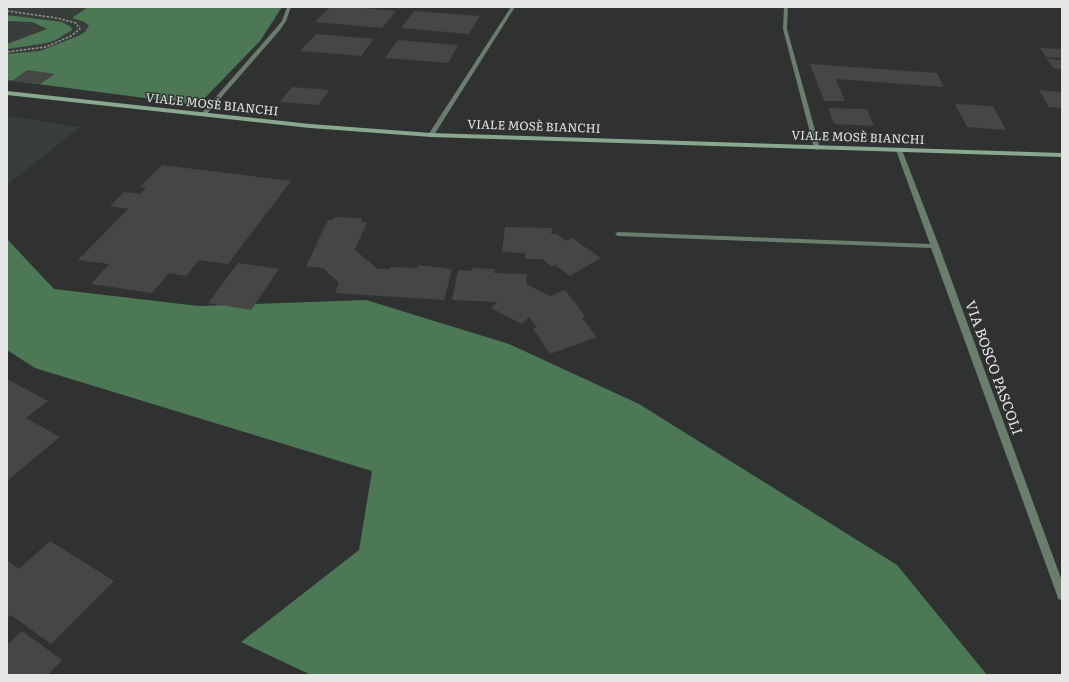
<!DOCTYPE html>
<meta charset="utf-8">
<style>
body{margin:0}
#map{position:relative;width:1069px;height:682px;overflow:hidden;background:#2f3230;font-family:Literata,serif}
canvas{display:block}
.frame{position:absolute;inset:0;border:8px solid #e5e7e6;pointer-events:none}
</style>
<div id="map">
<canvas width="1069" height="682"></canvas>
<div class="frame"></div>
</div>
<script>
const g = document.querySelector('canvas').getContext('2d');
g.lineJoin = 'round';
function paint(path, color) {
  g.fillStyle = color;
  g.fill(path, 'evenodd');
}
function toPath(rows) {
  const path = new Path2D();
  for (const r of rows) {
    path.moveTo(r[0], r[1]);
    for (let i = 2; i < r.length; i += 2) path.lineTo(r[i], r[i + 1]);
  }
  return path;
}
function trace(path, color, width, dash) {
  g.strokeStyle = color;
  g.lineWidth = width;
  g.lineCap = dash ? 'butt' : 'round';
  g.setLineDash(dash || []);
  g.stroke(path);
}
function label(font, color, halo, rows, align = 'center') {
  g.font = font + ' Literata,serif';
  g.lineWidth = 3;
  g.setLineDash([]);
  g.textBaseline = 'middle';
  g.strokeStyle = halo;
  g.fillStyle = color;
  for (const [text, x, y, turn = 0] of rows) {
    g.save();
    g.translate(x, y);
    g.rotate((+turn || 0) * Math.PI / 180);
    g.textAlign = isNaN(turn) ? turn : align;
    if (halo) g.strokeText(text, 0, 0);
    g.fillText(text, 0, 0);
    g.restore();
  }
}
const built = toPath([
 [7,7,147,7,7,80],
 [7,116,80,127,7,185]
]);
const forest = toPath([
 [88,7,282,7,260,41,198,105,7,80,7,54,40,51,78,36,85,32,89,26,85,22,72,18],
 [7,15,62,22,71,27,72,30,54,41,41,44,7,49,7,44,47,29,32,22,7,21],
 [7,239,54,289,198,306,366,300,509,344,639,404,897,565,987,675,311,675,241,642,359,550,372,471,35,368,7,350]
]);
const building = toPath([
 [330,7,354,7,396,11,382,28,315,22],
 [414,11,480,16,469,34,401,28],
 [316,34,374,39,361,56,300,51],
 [398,40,458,45,448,63,385,58],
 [1040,48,1062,49,1062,58,1046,57],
 [1047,59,1062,60,1062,69,1053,68],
 [810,64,937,73,944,87,836,79,845,101,824,101],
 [27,70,55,74,40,84,12,81],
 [292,87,329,90,318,105,280,102],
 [1039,90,1061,92,1062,108,1049,107],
 [955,104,993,106,1006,130,967,127],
 [828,108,867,109,874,126,834,124],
 [162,165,291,181,228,264,199,260,186,276,169,273,152,293,91,284,109,264,78,260,128,209,110,206,124,192,140,194,146,188,140,187],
 [335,217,362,218,361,222,367,222,355,250,378,269,389,269,391,267,417,268,418,265,452,269,444,300,335,293,339,283,323,268,306,266,328,220,333,220],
 [505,227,552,228,551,234,557,234,566,241,572,238,601,258,570,276,555,265,552,267,542,259,525,259,525,253,502,252],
 [238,263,279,269,251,310,208,303],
 [472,268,495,269,494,273,527,274,526,284,550,296,565,290,585,316,582,318,597,337,550,354,533,329,537,327,529,317,522,324,491,308,497,302,452,300,458,270,472,271],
 [7,379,48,401,26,418,60,437,7,481],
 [50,541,114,581,51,644,11,615,7,618,7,560,19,569],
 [22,631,62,660,48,675,7,675,7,645]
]);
const path = toPath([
 [7,11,57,18,76,23,80,29,71,36,46,47,7,52]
]);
const lane = toPath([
 [784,7,788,7,787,29,820,148,817,150,814,148,783,29,784,7]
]);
const street = toPath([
 [287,7,291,7,286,21,280,30,205,116,201,116,201,114,276,28,282,21,287,7],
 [511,7,515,7,434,135,431,137,429,136,428,135,511,7],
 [899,148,902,150,939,246,1062,581,1062,600,1058,599,1057,595,931,248,618,236,615,234,618,232,930,244,896,150,899,148]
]);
const secondary = toPath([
 [7,91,310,124,431,133,1062,153,1062,157,431,137,310,128,7,95,7,91]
]);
const farStreetnames = [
 ["VIALE MOSÈ BIANCHI",212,105,6],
 ["VIALE MOSÈ BIANCHI",534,127,2],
 ["VIALE MOSÈ BIANCHI",858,138,2]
];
const streetNames = [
 ["VIA BOSCO PASCOLI",993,368,70]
];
paint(built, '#383e39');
paint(forest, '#4c7856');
paint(building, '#454745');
trace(path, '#929493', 1.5, [2.5, 1.5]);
paint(lane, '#6a7d6e');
paint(street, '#6a7d6e');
paint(secondary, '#8aa88f');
label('12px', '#e5e7e6', '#2f3230', farStreetnames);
label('14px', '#e5e7e6', '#2f3230', streetNames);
</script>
